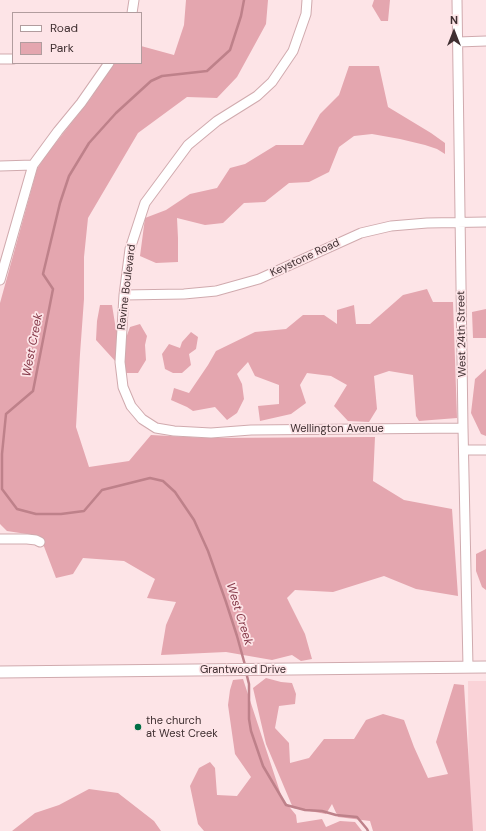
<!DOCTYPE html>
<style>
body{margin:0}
#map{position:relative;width:486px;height:831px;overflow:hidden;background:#fde4e7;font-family:"DM Sans",sans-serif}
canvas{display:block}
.legend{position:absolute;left:12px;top:12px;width:130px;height:52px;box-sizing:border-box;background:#fde4e7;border:1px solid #b19c9e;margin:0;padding:5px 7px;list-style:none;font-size:12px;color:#3f2f31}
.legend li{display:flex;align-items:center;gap:8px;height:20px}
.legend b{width:20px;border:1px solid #b19c9e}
.north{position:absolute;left:434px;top:12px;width:40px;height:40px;-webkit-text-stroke:3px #fde4e7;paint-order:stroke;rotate:0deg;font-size:11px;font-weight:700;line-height:16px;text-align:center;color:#3f2f31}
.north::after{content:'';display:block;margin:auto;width:14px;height:18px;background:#3f2f31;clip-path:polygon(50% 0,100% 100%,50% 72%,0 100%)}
</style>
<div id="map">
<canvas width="486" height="831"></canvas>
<ul class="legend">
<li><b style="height:5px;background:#fff"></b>Road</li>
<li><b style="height:11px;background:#e4a6af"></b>Park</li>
</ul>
<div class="north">N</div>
</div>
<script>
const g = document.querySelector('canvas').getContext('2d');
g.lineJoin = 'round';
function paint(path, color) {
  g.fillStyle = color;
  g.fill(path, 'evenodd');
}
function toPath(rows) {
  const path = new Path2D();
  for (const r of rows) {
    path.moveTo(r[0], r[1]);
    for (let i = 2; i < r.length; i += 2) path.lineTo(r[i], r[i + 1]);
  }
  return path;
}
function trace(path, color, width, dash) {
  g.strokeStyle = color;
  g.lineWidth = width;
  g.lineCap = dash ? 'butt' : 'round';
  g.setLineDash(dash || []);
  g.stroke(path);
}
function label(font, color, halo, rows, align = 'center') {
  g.font = font + ' "DM Sans",sans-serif';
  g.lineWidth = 3.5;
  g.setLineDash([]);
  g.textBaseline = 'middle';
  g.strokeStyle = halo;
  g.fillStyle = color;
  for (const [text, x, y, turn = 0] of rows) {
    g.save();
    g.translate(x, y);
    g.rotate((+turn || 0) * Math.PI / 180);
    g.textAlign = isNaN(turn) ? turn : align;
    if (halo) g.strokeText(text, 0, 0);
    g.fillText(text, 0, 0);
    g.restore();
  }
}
const built = toPath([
 [468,681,486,681,486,831,469,831]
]);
const green = toPath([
 [186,0,268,0,266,24,254,46,237,77,217,98,187,97,138,133,88,218,84,257,84,299,80,354,76,427,89,467,129,461,151,435,208,438,375,437,373,481,404,500,452,509,458,596,416,589,384,576,333,592,295,590,287,598,305,634,312,659,301,661,292,655,272,660,226,652,161,655,166,625,176,602,147,598,155,579,124,561,83,558,73,574,56,578,40,536,7,531,0,524,0,303,37,169,46,155,91,98,113,63,141,63,141,46,174,55,184,25],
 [374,0,390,0,388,21,381,21,372,6],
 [349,66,379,66,388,107,431,133,445,143,445,154,437,149,425,145,400,139,372,134,354,136,339,147,329,172,309,182,289,183,265,202,244,203,223,223,205,225,177,218,178,238,178,262,156,263,140,256,145,218,166,210,190,194,217,188,230,168,245,164,276,145,303,145,320,114,339,95],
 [427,289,433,302,453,302,457,418,419,421,416,416,413,375,389,371,374,376,377,409,369,422,348,421,334,406,347,385,331,376,307,373,300,385,306,403,291,414,260,421,258,406,279,404,279,385,255,376,248,362,237,374,242,384,244,399,237,413,227,420,215,407,193,411,187,407,171,400,174,388,189,393,208,365,216,351,255,332,286,329,303,315,324,315,337,324,337,310,354,305,356,324,370,324,403,295],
 [100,305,112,305,116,330,126,338,130,327,140,324,147,336,145,345,146,360,138,373,126,373,96,340,97,321],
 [486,309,486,338,473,338,472,312],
 [191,332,198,337,196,349,189,354,191,365,182,373,173,373,165,369,162,354,169,344,180,348,182,342],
 [486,369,486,436,481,434,471,413,475,379],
 [486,549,486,590,482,587,476,571,476,554],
 [266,678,281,682,292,683,296,694,295,704,279,706,275,728,289,743,290,763,309,758,324,739,354,739,366,720,383,714,404,720,414,747,428,778,448,774,436,742,454,684,464,685,473,831,373,831,370,821,338,817,332,804,326,814,293,808,266,744,253,688],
 [243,679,282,798,296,815,297,823,322,819,326,827,340,821,355,822,362,831,204,831,198,824,190,786,199,768,210,762,215,768,217,795,237,796,251,777,235,754,228,705,230,690,233,680],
 [89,789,118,793,154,821,161,831,12,831,35,813,59,805]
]);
const stream = toPath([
 [244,0,241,16,230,50,207,71,162,76,151,81,116,113,89,143,69,176,60,203,43,274,53,289,33,391,6,414,2,454,2,489,17,509,36,514,61,514,84,511,102,490,150,478,163,481,175,492,194,520,208,551,226,602,237,636,245,665],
 [246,672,249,684,249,719,251,731,263,766,286,805,305,810,322,811,336,815,357,817,367,829,368,831]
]);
const minor = toPath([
 [307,0,306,14,293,51,272,82,257,96,217,121,188,145,145,203,130,249,124,295,120,362,123,387,131,406,142,419,156,428,174,431,211,433,251,430,463,428],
 [457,0,463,428,468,667],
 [132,13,134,0],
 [458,42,486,41],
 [0,59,13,59],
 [0,166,33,165],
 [0,280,33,165,58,131,81,103,109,63],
 [124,295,184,294,216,291,259,279,361,233,391,226,427,223,486,222],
 [464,450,486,450],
 [0,539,27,539,36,540,40,542]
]);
const tertiary = toPath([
 [0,672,486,667]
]);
const markers = [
 [138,727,4,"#006e45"]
];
const streetNames = [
 ["Keystone Road",305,258,-25],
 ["Ravine Boulevard",127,287,-83],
 ["West 24th Street",462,334,-91],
 ["Wellington Avenue",337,429],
 ["Grantwood Drive",243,670]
];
const poiNames = [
 ["the church",146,721],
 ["at West Creek",146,734]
];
const waterNames = [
 ["West Creek",33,345,-79],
 ["West Creek",239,614,73]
];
paint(built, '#fad3d8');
paint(green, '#e4a6af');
trace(stream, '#be818a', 2.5);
trace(minor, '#d0aaae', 11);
trace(tertiary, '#d0aaae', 13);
trace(minor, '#fff', 9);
trace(tertiary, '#fff', 11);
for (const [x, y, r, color] of markers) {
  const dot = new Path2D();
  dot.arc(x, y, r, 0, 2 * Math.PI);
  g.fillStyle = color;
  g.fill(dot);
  trace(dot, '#fde4e7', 1.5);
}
label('11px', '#3f2f31', '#fde4e7', streetNames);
label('11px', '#3f2f31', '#fde4e7', poiNames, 'left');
label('italic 12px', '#853848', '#fde4e7', waterNames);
</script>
